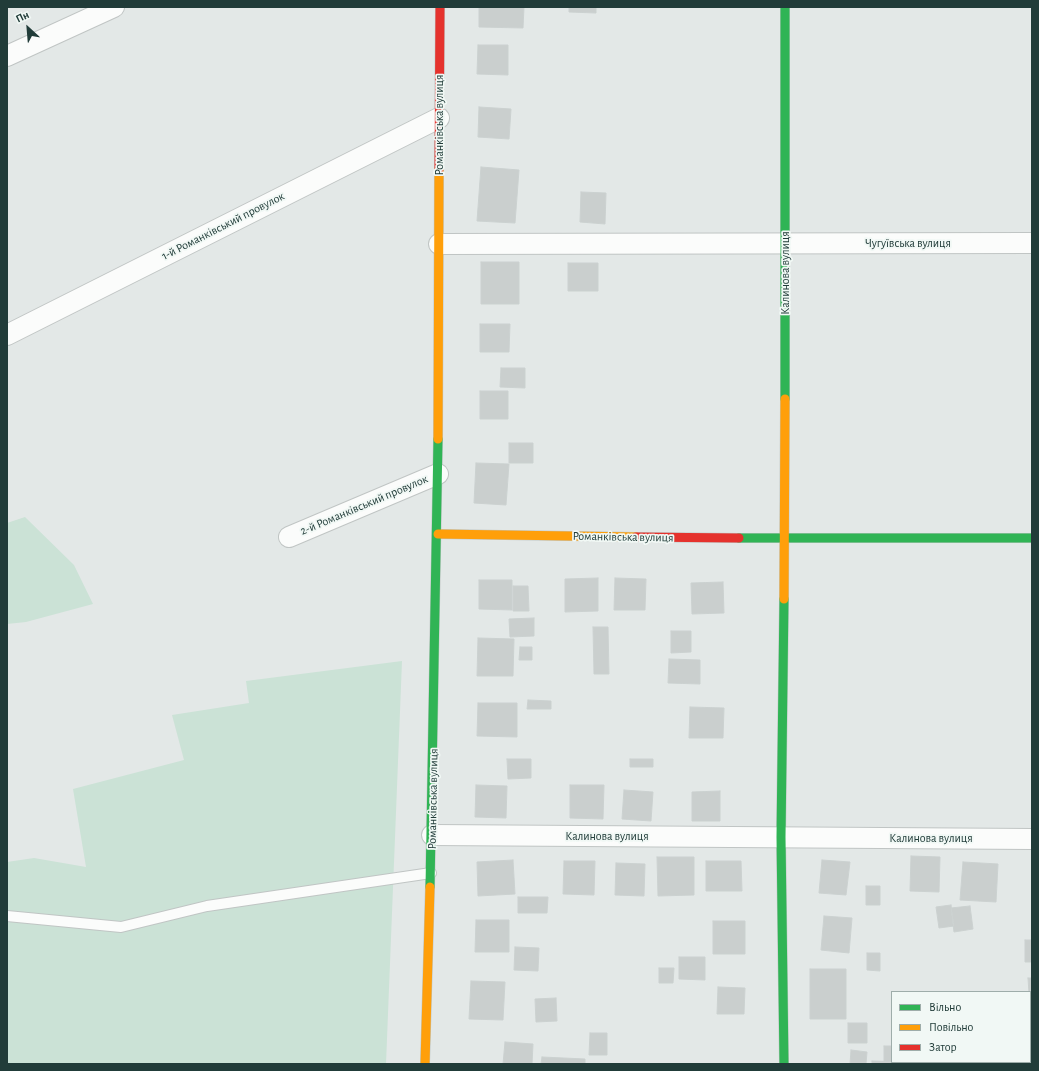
<!DOCTYPE html>
<meta charset="utf-8">
<style>
body{margin:0}
#map{position:relative;width:1039px;height:1071px;overflow:hidden;background:#e3e8e7;font-family:"Alegreya Sans",sans-serif}
canvas{display:block}
.frame{position:absolute;inset:0;border:8px solid #213c39;pointer-events:none}
.legend{position:absolute;left:891px;top:991px;width:140px;height:72px;box-sizing:border-box;background:#f1f8f5;border:1px solid #9eadaa;margin:0;padding:5px 7px;list-style:none;font-size:12px;color:#213c39}
.legend li{display:flex;align-items:center;gap:8px;height:20px}
.legend b{width:20px;border:1px solid #9eadaa}
.north{position:absolute;left:8px;top:8px;width:40px;height:40px;-webkit-text-stroke:3px #f1f8f5;paint-order:stroke;rotate:334deg;font-size:11px;font-weight:700;line-height:16px;text-align:center;color:#213c39}
.north::after{content:'';display:block;margin:auto;width:14px;height:18px;background:#213c39;clip-path:polygon(50% 0,100% 100%,50% 72%,0 100%)}
</style>
<div id="map">
<canvas width="1039" height="1071"></canvas>
<div class="frame"></div>
<ul class="legend">
<li><b style="height:5px;background:#30b455"></b>Вільно</li>
<li><b style="height:5px;background:#ff9f0a"></b>Повільно</li>
<li><b style="height:5px;background:#e5322d"></b>Затор</li>
</ul>
<div class="north">Пн</div>
</div>
<script>
const g = document.querySelector('canvas').getContext('2d');
g.lineJoin = 'round';
function paint(path, color) {
  g.fillStyle = color;
  g.fill(path, 'evenodd');
}
function toPath(rows) {
  const path = new Path2D();
  for (const r of rows) {
    path.moveTo(r[0], r[1]);
    for (let i = 2; i < r.length; i += 2) path.lineTo(r[i], r[i + 1]);
  }
  return path;
}
function trace(path, color, width, dash) {
  g.strokeStyle = color;
  g.lineWidth = width;
  g.lineCap = dash ? 'butt' : 'round';
  g.setLineDash(dash || []);
  g.stroke(path);
}
function label(font, color, halo, rows, align = 'center') {
  g.font = font + ' "Alegreya Sans",sans-serif';
  g.lineWidth = 3.5;
  g.setLineDash([]);
  g.textBaseline = 'middle';
  g.strokeStyle = halo;
  g.fillStyle = color;
  for (const [text, x, y, turn = 0] of rows) {
    g.save();
    g.translate(x, y);
    g.rotate((+turn || 0) * Math.PI / 180);
    g.textAlign = isNaN(turn) ? turn : align;
    if (halo) g.strokeText(text, 0, 0);
    g.fillText(text, 0, 0);
    g.restore();
  }
}
const green = toPath([
 [25,517,74,565,93,604,26,622,7,624,7,523],
 [402,661,386,1064,7,1064,7,862,34,858,86,867,73,789,184,760,172,715,249,703,246,681]
]);
const building = toPath([
 [479,7,524,7,523,28,479,27,479,7],
 [569,7,596,7,596,13,569,12,569,7],
 [478,45,508,45,508,75,477,74,478,45],
 [479,107,511,109,509,139,478,137,479,107],
 [481,167,519,170,515,223,477,221,481,167],
 [581,192,606,193,605,224,580,222,581,192],
 [481,262,519,262,519,304,481,304,481,262],
 [568,263,598,263,598,291,568,291,568,263],
 [480,324,510,324,509,352,480,352,480,324],
 [501,368,525,368,525,388,500,387,501,368],
 [480,391,508,391,508,419,480,419,480,391],
 [509,443,533,443,533,463,509,463,509,443],
 [476,463,509,464,506,505,474,503,476,463],
 [598,578,598,611,565,612,565,579,598,578],
 [615,578,646,579,645,610,614,610,615,578],
 [479,580,512,580,512,610,479,609,479,580],
 [723,582,724,613,692,614,691,583,723,582],
 [513,586,528,586,529,611,513,611,513,586],
 [534,618,534,636,510,637,509,619,534,618],
 [593,627,608,627,609,674,594,674,593,627],
 [671,631,691,631,691,652,671,653,671,631],
 [478,638,514,639,513,676,477,676,478,638],
 [520,647,532,647,532,660,519,660,520,647],
 [669,659,700,660,700,684,668,683,669,659],
 [528,700,551,701,551,709,527,709,528,700],
 [478,703,517,703,517,737,477,736,478,703],
 [690,707,724,708,723,738,689,738,690,707],
 [507,759,531,759,531,778,508,779,507,759],
 [630,759,653,759,653,767,630,767,630,759],
 [476,785,507,786,506,818,475,817,476,785],
 [570,785,604,785,603,819,570,818,570,785],
 [624,790,653,792,651,821,622,819,624,790],
 [720,791,720,821,692,821,692,792,720,791],
 [911,856,940,857,939,892,910,891,911,856],
 [657,857,694,857,694,895,658,896,657,857],
 [513,860,515,894,478,896,477,862,513,860],
 [822,860,850,862,846,895,819,893,822,860],
 [564,861,595,861,594,895,563,894,564,861],
 [706,861,741,861,742,891,706,891,706,861],
 [963,862,998,864,996,902,960,900,963,862],
 [616,863,645,864,644,896,615,895,616,863],
 [866,886,880,886,880,905,866,905,866,886],
 [518,897,548,897,547,913,518,913,518,897],
 [951,905,954,926,939,928,936,907,951,905],
 [970,906,973,929,954,932,951,908,970,906],
 [824,916,852,918,849,953,821,950,824,916],
 [476,920,509,920,509,952,475,952,476,920],
 [713,921,745,921,745,954,713,954,713,921],
 [1025,940,1032,940,1032,962,1025,962,1025,940],
 [515,947,539,948,538,971,514,970,515,947],
 [867,953,880,953,880,971,867,970,867,953],
 [679,957,705,957,705,980,679,979,679,957],
 [659,968,674,968,673,983,659,983,659,968],
 [810,969,846,969,846,1019,810,1019,810,969],
 [1028,978,1032,978,1032,1008,1030,1008,1028,978],
 [471,981,505,982,503,1020,469,1019,471,981],
 [718,987,745,988,744,1014,717,1014,718,987],
 [556,998,557,1021,536,1022,535,999,556,998],
 [848,1023,867,1023,867,1043,848,1043,848,1023],
 [590,1033,607,1033,607,1055,589,1055,590,1033],
 [505,1042,533,1044,532,1064,503,1064,505,1042],
 [884,1046,892,1046,892,1061,884,1061,884,1046],
 [851,1050,867,1052,866,1064,850,1064,851,1050],
 [542,1057,585,1059,585,1064,541,1064,542,1057],
 [872,1061,903,1062,903,1064,872,1064,872,1061]
]);
const lane = toPath([
 [7,916,121,927,207,906,431,873]
]);
const street = toPath([
 [7,56,114,7],
 [439,244,1032,243],
 [7,335,439,118],
 [289,537,438,474],
 [432,835,1032,839]
]);
const fast = toPath([
 [785,7,785,399],
 [739,538,1032,538],
 [430,887,438,439],
 [784,1064,781,837,784,599]
]);
const slow = toPath([
 [438,439,439,169],
 [438,534,636,537],
 [784,599,785,399],
 [425,1064,430,887]
]);
const jam = toPath([
 [439,169,440,7],
 [636,537,739,538]
]);
const streetNames = [
 ["Романківська вулиця",439,125,-90],
 ["1-й Романківський провулок",223,226,-27],
 ["Чугуївська вулиця",908,243],
 ["Калинова вулиця",785,273,-90],
 ["2-й Романківський провулок",364,505,-23],
 ["Романківська вулиця",623,537,1],
 ["Романківська вулиця",433,799,-89],
 ["Калинова вулиця",607,836],
 ["Калинова вулиця",931,838]
];
paint(green, '#cbe2d6');
paint(building, '#cacfce');
trace(building, '#cbd1d0', 1);
trace(lane, '#c0c5c4', 12);
trace(street, '#c0c5c4', 22);
trace(fast, '#bfc6c4', 10);
trace(slow, '#bfc6c4', 10);
trace(jam, '#bfc6c4', 10);
trace(lane, '#fbfcfb', 10);
trace(street, '#fbfcfb', 20);
trace(fast, '#30b455', 9);
trace(slow, '#ff9f0a', 9);
trace(jam, '#e5322d', 9);
label('12px', '#213c39', '#f1f8f5', streetNames);
</script>
